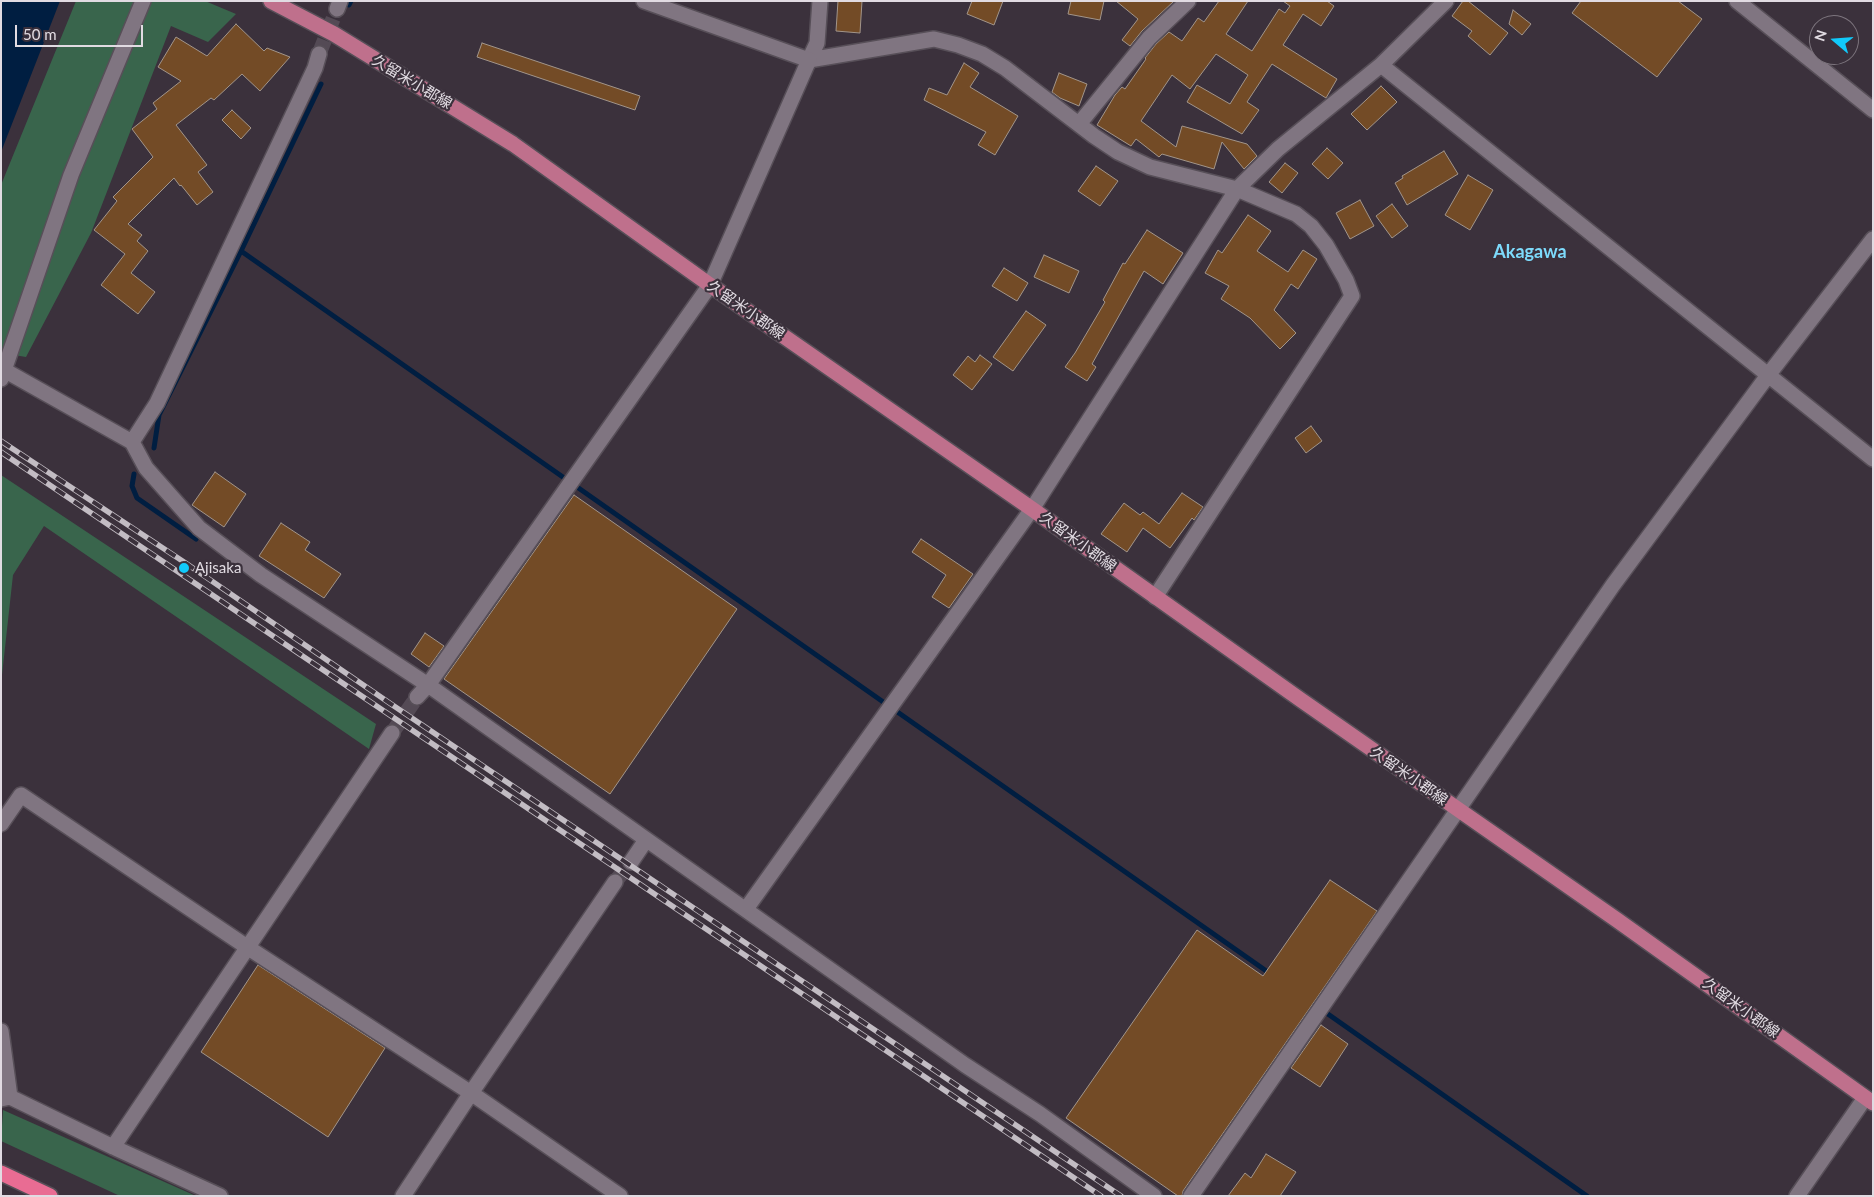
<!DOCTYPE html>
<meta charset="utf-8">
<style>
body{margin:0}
#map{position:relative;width:1874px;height:1197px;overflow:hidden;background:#3b313c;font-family:Lato,sans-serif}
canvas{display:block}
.frame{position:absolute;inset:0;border:2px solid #e1dbe2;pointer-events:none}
.north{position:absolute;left:1809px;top:15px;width:50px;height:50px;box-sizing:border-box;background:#3b313c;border:1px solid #7d757e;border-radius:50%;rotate:288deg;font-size:14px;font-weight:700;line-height:20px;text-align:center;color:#e1dbe2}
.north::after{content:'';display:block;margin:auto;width:18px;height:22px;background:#11cafa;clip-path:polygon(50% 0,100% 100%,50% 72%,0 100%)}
.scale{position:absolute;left:15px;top:25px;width:128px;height:22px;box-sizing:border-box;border:2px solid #e1dbe2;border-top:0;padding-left:6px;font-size:15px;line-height:18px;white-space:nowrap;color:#e1dbe2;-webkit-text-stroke:4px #3b313c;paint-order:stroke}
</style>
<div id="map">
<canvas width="1874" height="1197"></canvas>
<div class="frame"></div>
<div class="north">N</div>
<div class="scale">50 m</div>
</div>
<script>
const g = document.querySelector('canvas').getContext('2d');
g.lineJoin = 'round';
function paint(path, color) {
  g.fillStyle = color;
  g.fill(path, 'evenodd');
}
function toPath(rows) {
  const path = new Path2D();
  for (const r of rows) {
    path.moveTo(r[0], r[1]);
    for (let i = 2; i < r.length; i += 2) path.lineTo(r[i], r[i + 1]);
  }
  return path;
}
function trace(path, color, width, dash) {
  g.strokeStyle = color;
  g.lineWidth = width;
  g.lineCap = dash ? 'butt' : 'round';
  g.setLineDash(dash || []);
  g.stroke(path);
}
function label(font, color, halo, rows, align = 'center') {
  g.font = font + ' Lato,"Noto Sans JP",sans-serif';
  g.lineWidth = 4.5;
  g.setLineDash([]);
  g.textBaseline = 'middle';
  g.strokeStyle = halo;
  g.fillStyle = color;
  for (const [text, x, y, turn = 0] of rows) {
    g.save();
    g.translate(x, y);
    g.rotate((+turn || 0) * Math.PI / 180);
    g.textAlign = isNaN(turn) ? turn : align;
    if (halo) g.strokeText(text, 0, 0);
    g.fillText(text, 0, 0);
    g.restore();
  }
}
const green = toPath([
 [76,1,205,1,236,14,208,42,171,26,91,233,26,357,2,353,1,354,1,185],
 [1,475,376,724,369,749,44,526,13,575,1,684],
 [3,1110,196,1196,120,1196,1,1141]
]);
const water = toPath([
 [1,1,60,1,1,152]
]);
const stream = toPath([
 [349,5,351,1],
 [321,84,241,251,1272,975],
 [154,448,159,415,241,251],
 [134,474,132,486,137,498,196,539],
 [1308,1000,1587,1196]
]);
const building = toPath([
 [838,1,862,1,860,33,836,31,838,1],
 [972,1,1003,1,994,25,967,14,972,1],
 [1071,1,1104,1,1100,20,1068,14,1071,1],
 [1116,1,1174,1,1142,31,1130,46,1122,40,1138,19,1116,1],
 [1219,1,1248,1,1226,34,1252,51,1279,9,1285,13,1290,6,1283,1,1327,1,1334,6,1321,26,1303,14,1283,45,1337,79,1326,98,1272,64,1247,102,1259,110,1242,134,1187,102,1197,85,1230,104,1248,75,1216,54,1190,89,1172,75,1141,121,1176,147,1182,126,1247,144,1257,156,1244,169,1222,142,1214,169,1162,154,1159,157,1136,139,1131,146,1097,125,1115,95,1122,87,1125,89,1146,59,1145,58,1156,44,1169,32,1182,41,1198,18,1204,22,1219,1],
 [1463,1,1468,1,1508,33,1490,55,1468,36,1472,31,1452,16,1463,1],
 [1581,1,1678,1,1702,19,1657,77,1572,13,1581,1],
 [1513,10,1531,24,1522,35,1509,24,1513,10],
 [236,24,264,51,267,48,290,57,260,91,242,74,214,100,211,98,176,125,207,165,198,172,213,192,197,205,181,185,180,186,174,178,128,224,142,235,137,241,148,251,131,273,155,292,138,314,101,285,125,254,94,230,117,201,113,197,153,157,132,129,157,109,153,103,181,81,158,67,176,37,207,56,236,24],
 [482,43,640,96,635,110,477,57,482,43],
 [964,63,979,73,970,87,1018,116,995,155,978,145,986,132,924,100,929,88,947,95,964,63],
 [1059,73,1087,84,1079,106,1060,98,1052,92,1059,73],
 [1381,86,1397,102,1367,130,1351,114,1381,86],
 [232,110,251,128,241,139,222,120,232,110],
 [1327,148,1343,163,1328,179,1312,164,1327,148],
 [1444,151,1458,174,1407,205,1395,183,1403,178,1402,176,1444,151],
 [1285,163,1298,173,1282,193,1269,182,1285,163],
 [1096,166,1118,181,1100,206,1078,191,1096,166],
 [1468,175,1493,190,1470,230,1445,215,1468,175],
 [1360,200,1374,226,1350,239,1336,213,1360,200],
 [1392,204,1408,226,1392,238,1376,216,1392,204],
 [1248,215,1271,231,1257,251,1288,272,1303,250,1317,259,1298,289,1291,284,1274,310,1296,333,1280,349,1250,318,1221,299,1229,286,1205,273,1218,250,1222,253,1248,215],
 [1147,230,1183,253,1163,284,1144,271,1092,364,1096,367,1087,381,1065,367,1075,353,1105,302,1103,300,1123,263,1125,264,1147,230],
 [1044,255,1079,271,1069,293,1034,277,1044,255],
 [1004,268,1028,283,1017,301,992,286,1004,268],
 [1026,311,1046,325,1013,371,993,357,1026,311],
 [980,355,992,364,972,390,953,375,968,356,975,362,980,355],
 [1311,426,1322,441,1306,453,1295,438,1311,426],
 [215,472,246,494,224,527,192,505,215,472],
 [1182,493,1203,507,1194,520,1192,518,1170,548,1143,528,1127,552,1101,534,1124,503,1140,515,1143,512,1159,524,1182,493],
 [574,495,737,609,610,794,444,679,574,495],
 [281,523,310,542,305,550,341,574,324,598,259,556,281,523],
 [921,539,973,574,949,608,932,597,946,575,912,552,921,539],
 [425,633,444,646,429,667,411,654,425,633],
 [1330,880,1377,911,1183,1191,1182,1196,1178,1196,1066,1118,1197,930,1263,976,1330,880],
 [258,965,385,1048,328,1137,201,1052,258,965],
 [1321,1025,1348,1044,1320,1087,1291,1068,1321,1025],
 [1266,1154,1296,1172,1280,1196,1228,1196,1245,1173,1251,1178,1266,1154]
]);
const streetTunnel = toPath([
 [319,54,337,9],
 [392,733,417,697],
 [615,882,631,862]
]);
const street = toPath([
 [1737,1,1873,110],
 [337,9,340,1],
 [319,54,315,68,157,403,132,442,146,468,199,528,261,575,428,685,965,1065,1040,1114,1154,1196],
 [809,60,934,39,958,45,982,54,1005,68,1094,136,1118,152,1150,167,1237,189,1296,214,1311,226,1326,245,1346,280,1352,296,1155,597],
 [809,60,817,43,820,1],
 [1381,65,1873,459],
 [1079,124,1149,38,1188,1],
 [4,370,132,442],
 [1,379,71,175,143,1],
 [417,697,428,685,710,285],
 [1,824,21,795,247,947,471,1093,620,1196],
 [631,862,646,840],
 [746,909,1032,509,1237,189,1278,149,1381,65,1446,1],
 [1,1031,10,1097],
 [1,1099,10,1097,113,1147,220,1196],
 [113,1147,392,733],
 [403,1196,471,1093,615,882],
 [1191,1196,1613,585,1769,374,1873,239],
 [1797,1196,1865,1098]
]);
const secondary = toPath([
 [644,1,809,60,710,285]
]);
const primary = toPath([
 [271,1,334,34,513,144,710,285,1032,509,1301,700,1617,920,1873,1103]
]);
const highway = toPath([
 [1,1173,50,1196]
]);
const rail = toPath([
 [1,441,187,564,391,704,1121,1196],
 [1,452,1101,1196]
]);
const markers = [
 [184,568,6,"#11cafa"]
];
const streetNames = [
 ["久留米小郡線",412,82,31],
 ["久留米小郡線",746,310,35],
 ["久留米小郡線",1078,542,36],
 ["久留米小郡線",1409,776,35],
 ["久留米小郡線",1741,1008,36]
];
const poiNames = [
 ["Ajisaka",195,568]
];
const quarterNames = [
 ["Akagawa",1530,252]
];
paint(green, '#39654c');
paint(water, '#001e41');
trace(stream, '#001e41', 5);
paint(building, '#734b26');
trace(building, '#a2958a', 1);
trace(streetTunnel, '#544a55', 15, [15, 8]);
trace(street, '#574f58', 18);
trace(secondary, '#574f58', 18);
trace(primary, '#574f58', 18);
trace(highway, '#574f58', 18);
trace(street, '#807581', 15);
trace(secondary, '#807581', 15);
trace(primary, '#bf708c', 15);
trace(highway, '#e96c93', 15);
trace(rail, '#c2bcc3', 5.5);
trace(rail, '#3b313c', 4, [11]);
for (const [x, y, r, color] of markers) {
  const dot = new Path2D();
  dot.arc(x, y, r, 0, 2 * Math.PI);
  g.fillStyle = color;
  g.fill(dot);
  trace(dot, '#3b313c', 2);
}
label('15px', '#e1dbe2', '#3b313c', streetNames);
label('15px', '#e1dbe2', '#3b313c', poiNames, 'left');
label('bold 18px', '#7ddafb', '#3b313c', quarterNames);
</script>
